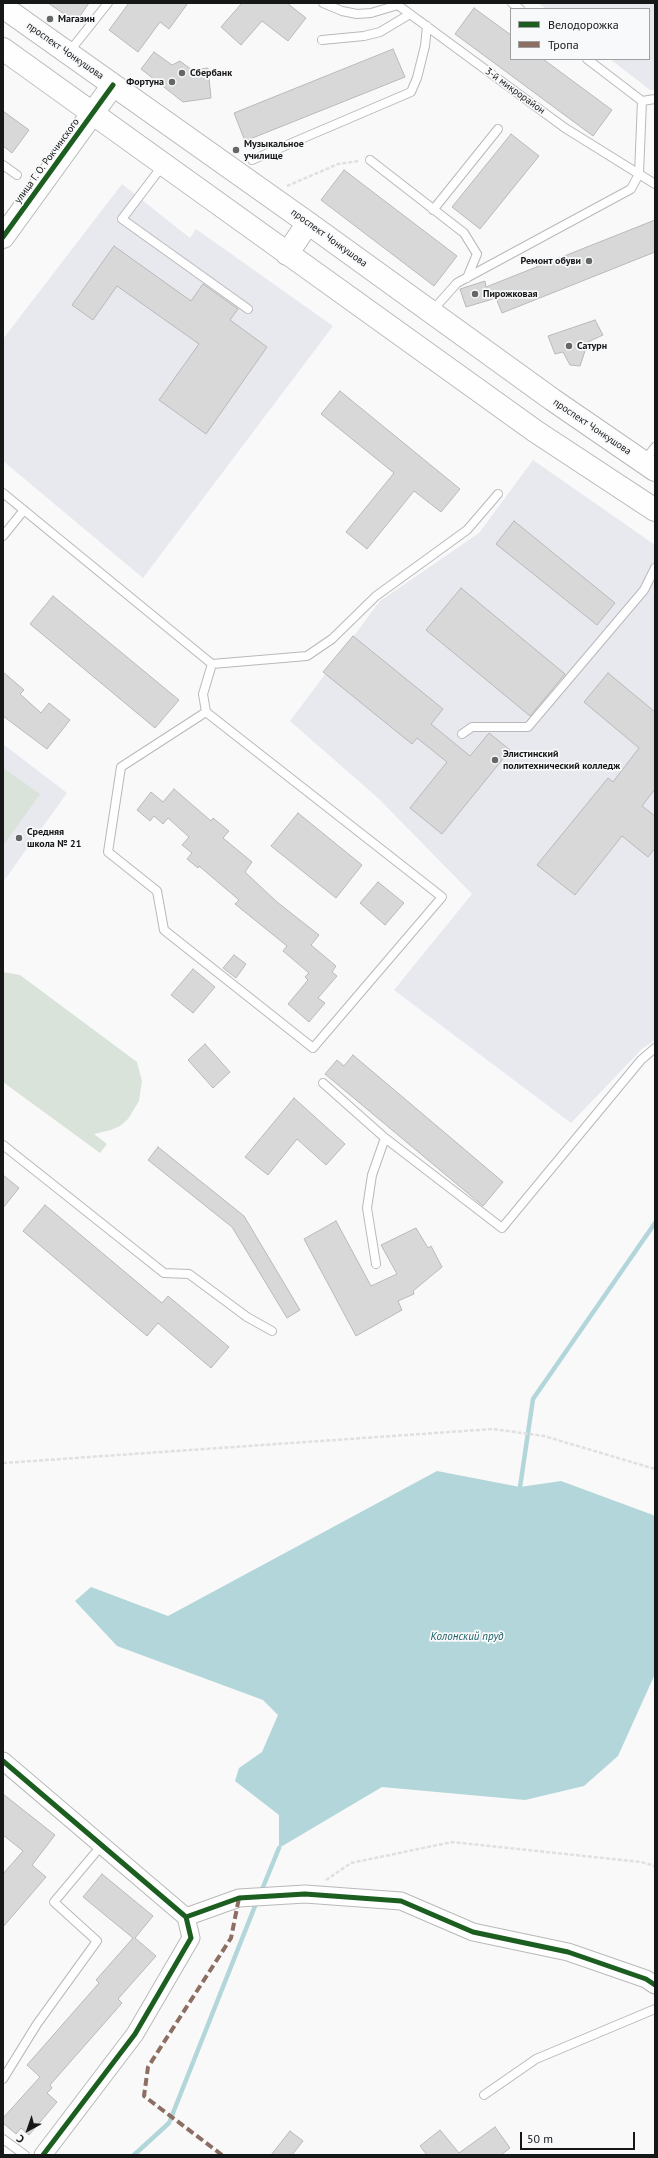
<!DOCTYPE html>
<meta charset="utf-8">
<style>
body{margin:0}
#map{position:relative;width:658px;height:2158px;overflow:hidden;background:#f9f9fa;font-family:"PT Sans",sans-serif}
canvas{display:block}
.frame{position:absolute;inset:0;border:4px solid #161717;pointer-events:none}
.legend{position:absolute;left:510px;top:8px;width:140px;height:52px;box-sizing:border-box;background:#f8f9fb;border:1px solid #9e9fa0;margin:0;padding:5px 7px;list-style:none;font-size:12px;color:#161717}
.legend li{display:flex;align-items:center;gap:8px;height:20px}
.legend b{width:20px;border:1px solid #9e9fa0}
.north{position:absolute;left:8px;top:2110px;width:40px;height:40px;-webkit-text-stroke:3px #f8f9fb;paint-order:stroke;rotate:220deg;font-size:11px;font-weight:700;line-height:16px;text-align:center;color:#161717}
.north::after{content:'';display:block;margin:auto;width:14px;height:18px;background:#161717;clip-path:polygon(50% 0,100% 100%,50% 72%,0 100%)}
.scale{position:absolute;left:520px;top:2132px;width:115px;height:18px;box-sizing:border-box;border:2px solid #161717;border-top:0;padding-left:5px;font-size:12px;line-height:14px;white-space:nowrap;color:#161717;-webkit-text-stroke:3px #f8f9fb;paint-order:stroke}
</style>
<div id="map">
<canvas width="658" height="2158"></canvas>
<div class="frame"></div>
<ul class="legend">
<li><b style="height:5px;background:#1b5e20"></b>Велодорожка</li>
<li><b style="height:5px;background:#8d6e63"></b>Тропа</li>
</ul>
<div class="north">С</div>
<div class="scale">50 m</div>
</div>
<script>
const g = document.querySelector('canvas').getContext('2d');
g.lineJoin = 'round';
function paint(path, color) {
  g.fillStyle = color;
  g.fill(path, 'evenodd');
}
function toPath(rows) {
  const path = new Path2D();
  for (const r of rows) {
    path.moveTo(r[0], r[1]);
    for (let i = 2; i < r.length; i += 2) path.lineTo(r[i], r[i + 1]);
  }
  return path;
}
function trace(path, color, width, dash) {
  g.strokeStyle = color;
  g.lineWidth = width;
  g.lineCap = dash ? 'butt' : 'round';
  g.setLineDash(dash || []);
  g.stroke(path);
}
function label(font, color, halo, rows, align = 'center') {
  g.font = font + ' "PT Sans",sans-serif';
  g.lineWidth = 3.5;
  g.setLineDash([]);
  g.textBaseline = 'middle';
  g.strokeStyle = halo;
  g.fillStyle = color;
  for (const [text, x, y, turn = 0] of rows) {
    g.save();
    g.translate(x, y);
    g.rotate((+turn || 0) * Math.PI / 180);
    g.textAlign = isNaN(turn) ? turn : align;
    if (halo) g.strokeText(text, 0, 0);
    g.fillText(text, 0, 0);
    g.restore();
  }
}
const built = toPath([
 [538,3,655,3,655,90,650,90,610,59,649,59,649,9,546,9],
 [122,184,190,238,196,229,333,326,143,578,3,461,3,339],
 [533,460,655,545,655,1040,642,1049,571,1123,394,990,472,894,379,799,290,721,380,601,479,533],
 [3,744,67,793,3,882]
]);
const green = toPath([
 [3,768,40,794,3,846],
 [3,972,20,975,137,1062,142,1081,139,1101,128,1119,120,1126,111,1130,94,1134,107,1144,100,1153,3,1082]
]);
const water = toPath([
 [437,1471,520,1487,561,1481,653,1515,655,1518,655,1674,618,1756,584,1786,525,1800,382,1787,279,1848,279,1815,235,1781,239,1768,262,1752,278,1715,263,1700,117,1646,75,1601,91,1587,168,1616]
]);
const stream = toPath([
 [520,1487,533,1399,655,1223],
 [261,1892,279,1848],
 [134,2155,169,2123,257,1901]
]);
const building = toPath([
 [48,3,89,3,76,22,48,3],
 [129,3,188,3,169,29,160,22,138,52,109,30,129,3],
 [242,3,287,3,306,18,288,41,262,21,241,45,221,27,242,3],
 [474,8,511,35,511,59,543,59,612,110,593,136,455,34,474,8],
 [393,49,405,77,245,141,234,113,393,49],
 [154,52,172,65,180,61,192,70,208,68,211,98,183,102,141,69,154,52],
 [3,111,29,130,12,153,3,146,3,111],
 [511,134,539,156,480,229,452,207,511,134],
 [344,170,457,256,434,286,321,200,344,170],
 [655,220,655,252,502,313,496,298,466,307,460,289,485,281,486,287,655,220],
 [114,246,191,301,203,284,238,309,230,320,267,347,206,434,159,400,199,344,117,286,93,320,72,305,114,246],
 [595,320,603,335,588,342,580,366,570,365,563,352,555,354,548,336,595,320],
 [340,391,460,489,441,512,414,491,367,549,346,532,394,473,321,414,340,391],
 [514,521,615,603,597,625,496,544,514,521],
 [461,588,565,674,530,716,426,630,461,588],
 [53,596,179,700,155,728,30,624,53,596],
 [353,636,443,709,431,724,470,756,489,733,510,750,442,834,410,808,447,762,417,738,412,744,323,672,353,636],
 [3,672,24,690,20,694,41,713,49,703,70,720,47,749,3,716,3,672],
 [608,673,655,712,655,789,642,806,655,816,655,848,648,857,622,836,575,895,537,865,608,778,613,782,639,748,584,702,608,673],
 [174,789,211,821,213,818,229,831,223,838,252,862,245,872,277,902,319,935,311,945,336,966,332,972,337,976,318,998,325,1003,309,1022,288,1004,308,980,305,977,309,973,283,951,287,946,235,904,239,900,199,866,198,868,187,859,192,853,182,845,189,837,168,818,163,824,154,816,150,821,137,810,151,792,163,802,174,789],
 [298,813,362,865,336,898,271,846,298,813],
 [378,882,404,903,385,925,360,903,378,882],
 [234,955,246,964,236,978,223,968,234,955],
 [193,969,215,987,193,1013,171,995,193,969],
 [205,1044,230,1072,213,1088,188,1060,205,1044],
 [353,1055,503,1182,483,1206,325,1074,337,1060,344,1066,353,1055],
 [294,1098,345,1144,326,1165,297,1139,268,1175,245,1157,294,1098],
 [158,1147,244,1216,300,1310,287,1318,232,1227,148,1160,158,1147],
 [3,1175,19,1188,3,1208,3,1175],
 [45,1205,162,1303,168,1296,229,1347,211,1368,158,1323,147,1336,23,1231,45,1205],
 [336,1221,371,1286,397,1274,381,1245,416,1228,428,1248,431,1246,442,1267,413,1291,414,1294,398,1301,402,1310,356,1336,304,1239,336,1221],
 [3,1794,55,1835,32,1865,46,1877,3,1927,3,1874,23,1851,3,1835,3,1794],
 [102,1874,153,1916,135,1938,156,1956,118,1999,122,2003,50,2085,52,2088,47,2093,57,2102,29,2135,21,2128,16,2134,3,2123,3,2118,40,2077,27,2065,99,1983,96,1980,133,1938,83,1897,102,1874],
 [495,2127,510,2148,501,2155,427,2155,420,2146,440,2130,459,2153,495,2127],
 [290,2131,303,2141,292,2155,271,2155,290,2131]
]);
const path = toPath([
 [287,186,338,164,359,161],
 [3,1463,493,1429,544,1436,655,1469],
 [326,1880,351,1863,452,1842,641,1862,655,1866]
]);
const lane = toPath([
 [323,3,342,11,357,14,371,13,398,5],
 [395,3,565,128,655,184],
 [512,3,520,9],
 [322,40,364,36,380,32,410,14],
 [69,52,108,3],
 [587,59,642,101],
 [642,101,655,99],
 [252,160,411,92,417,78,425,46,427,26],
 [370,160,464,233,477,254,467,278],
 [3,165,17,175],
 [163,165,122,219,248,309],
 [433,210,498,129],
 [432,311,457,283,631,189,639,174,642,101],
 [644,461,655,447],
 [3,493,212,664,203,694,206,712,442,897,313,1048,164,930,157,891,108,852,121,767,206,712],
 [3,536,24,510],
 [212,664,307,656,332,639,376,596,467,530,498,494],
 [462,734,472,727,528,727,644,590,655,568],
 [323,1083,385,1138,502,1228,641,1060,655,1048],
 [3,1145,164,1273,189,1274,247,1317,272,1331],
 [376,1264,367,1208,372,1175,385,1138],
 [3,2079,37,2024,97,1941,54,1902,101,1846],
 [484,2095,536,2059,655,2009],
 [3,2139,25,2155]
]);
const street = toPath([
 [3,1761,186,1917,191,1938,135,2034,43,2155],
 [186,1917,239,1898,305,1894,401,1901,473,1932,568,1952,646,1979,655,1985]
]);
const secondary = toPath([
 [3,7,308,223,553,400,655,470],
 [3,49,535,431,655,510],
 [3,237,113,85],
 [287,254,308,223]
]);
const quiet = toPath([
 [222,2155,144,2096,148,2067,231,1938,239,1898]
]);
const cycleway = toPath([
 [3,237,113,85],
 [3,1761,186,1917,191,1938,135,2034,43,2155],
 [186,1917,239,1898,305,1894,401,1901,473,1932,568,1952,646,1979,655,1985]
]);
const markers = [
 [50,19,4,"#656666"],
 [182,73,4,"#656666"],
 [172,82,4,"#656666"],
 [236,150,4,"#656666"],
 [589,261,4,"#656666"],
 [475,294,4,"#656666"],
 [569,346,4,"#656666"],
 [495,760,4,"#656666"],
 [19,838,4,"#656666"]
];
const poiNames = [
 ["Магазин",58,19],
 ["Сбербанк",190,73],
 ["Фортуна",164,82,"right"],
 ["Музыкальное",244,144],
 ["училище",244,156],
 ["Ремонт обуви",581,261,"right"],
 ["Пирожковая",483,294],
 ["Сатурн",577,346],
 ["Элистинский",503,754],
 ["политехнический колледж",503,766],
 ["Средняя",27,832],
 ["школа № 21",27,844]
];
const streetNames = [
 ["проспект Чонкушова",65,51,35],
 ["3-й микрорайон",515,91,36],
 ["улица Г. О. Рокчинского",47,161,-54],
 ["проспект Чонкушова",329,238,36],
 ["проспект Чонкушова",592,427,34]
];
const waterNames = [
 ["Колонский пруд",467,1637]
];
paint(built, '#e7e9ef');
paint(green, '#d9e3d9');
paint(water, '#b2d6d9');
trace(stream, '#b2d6d9', 4.5);
paint(building, '#d9d8d8');
trace(building, '#bab9ba', 1);
trace(lane, '#b9b9ba', 10);
trace(street, '#b9b9ba', 19);
trace(secondary, '#b9b9ba', 24);
trace(path, '#e0e0e1', 2.5, [4, 2]);
trace(lane, '#fefefe', 8);
trace(street, '#fefefe', 17);
trace(secondary, '#fefefe', 22);
trace(quiet, '#8d6e63', 4, [8, 4]);
trace(cycleway, '#1b5e20', 5);
for (const [x, y, r, color] of markers) {
  const dot = new Path2D();
  dot.arc(x, y, r, 0, 2 * Math.PI);
  g.fillStyle = color;
  g.fill(dot);
  trace(dot, '#f8f9fb', 1.5);
}
label('bold 10px', '#161717', '#f8f9fb', poiNames, 'left');
label('10px', '#161717', '#f8f9fb', streetNames);
label('italic 11px', '#1d6267', '#f8f9fb', waterNames);
</script>
